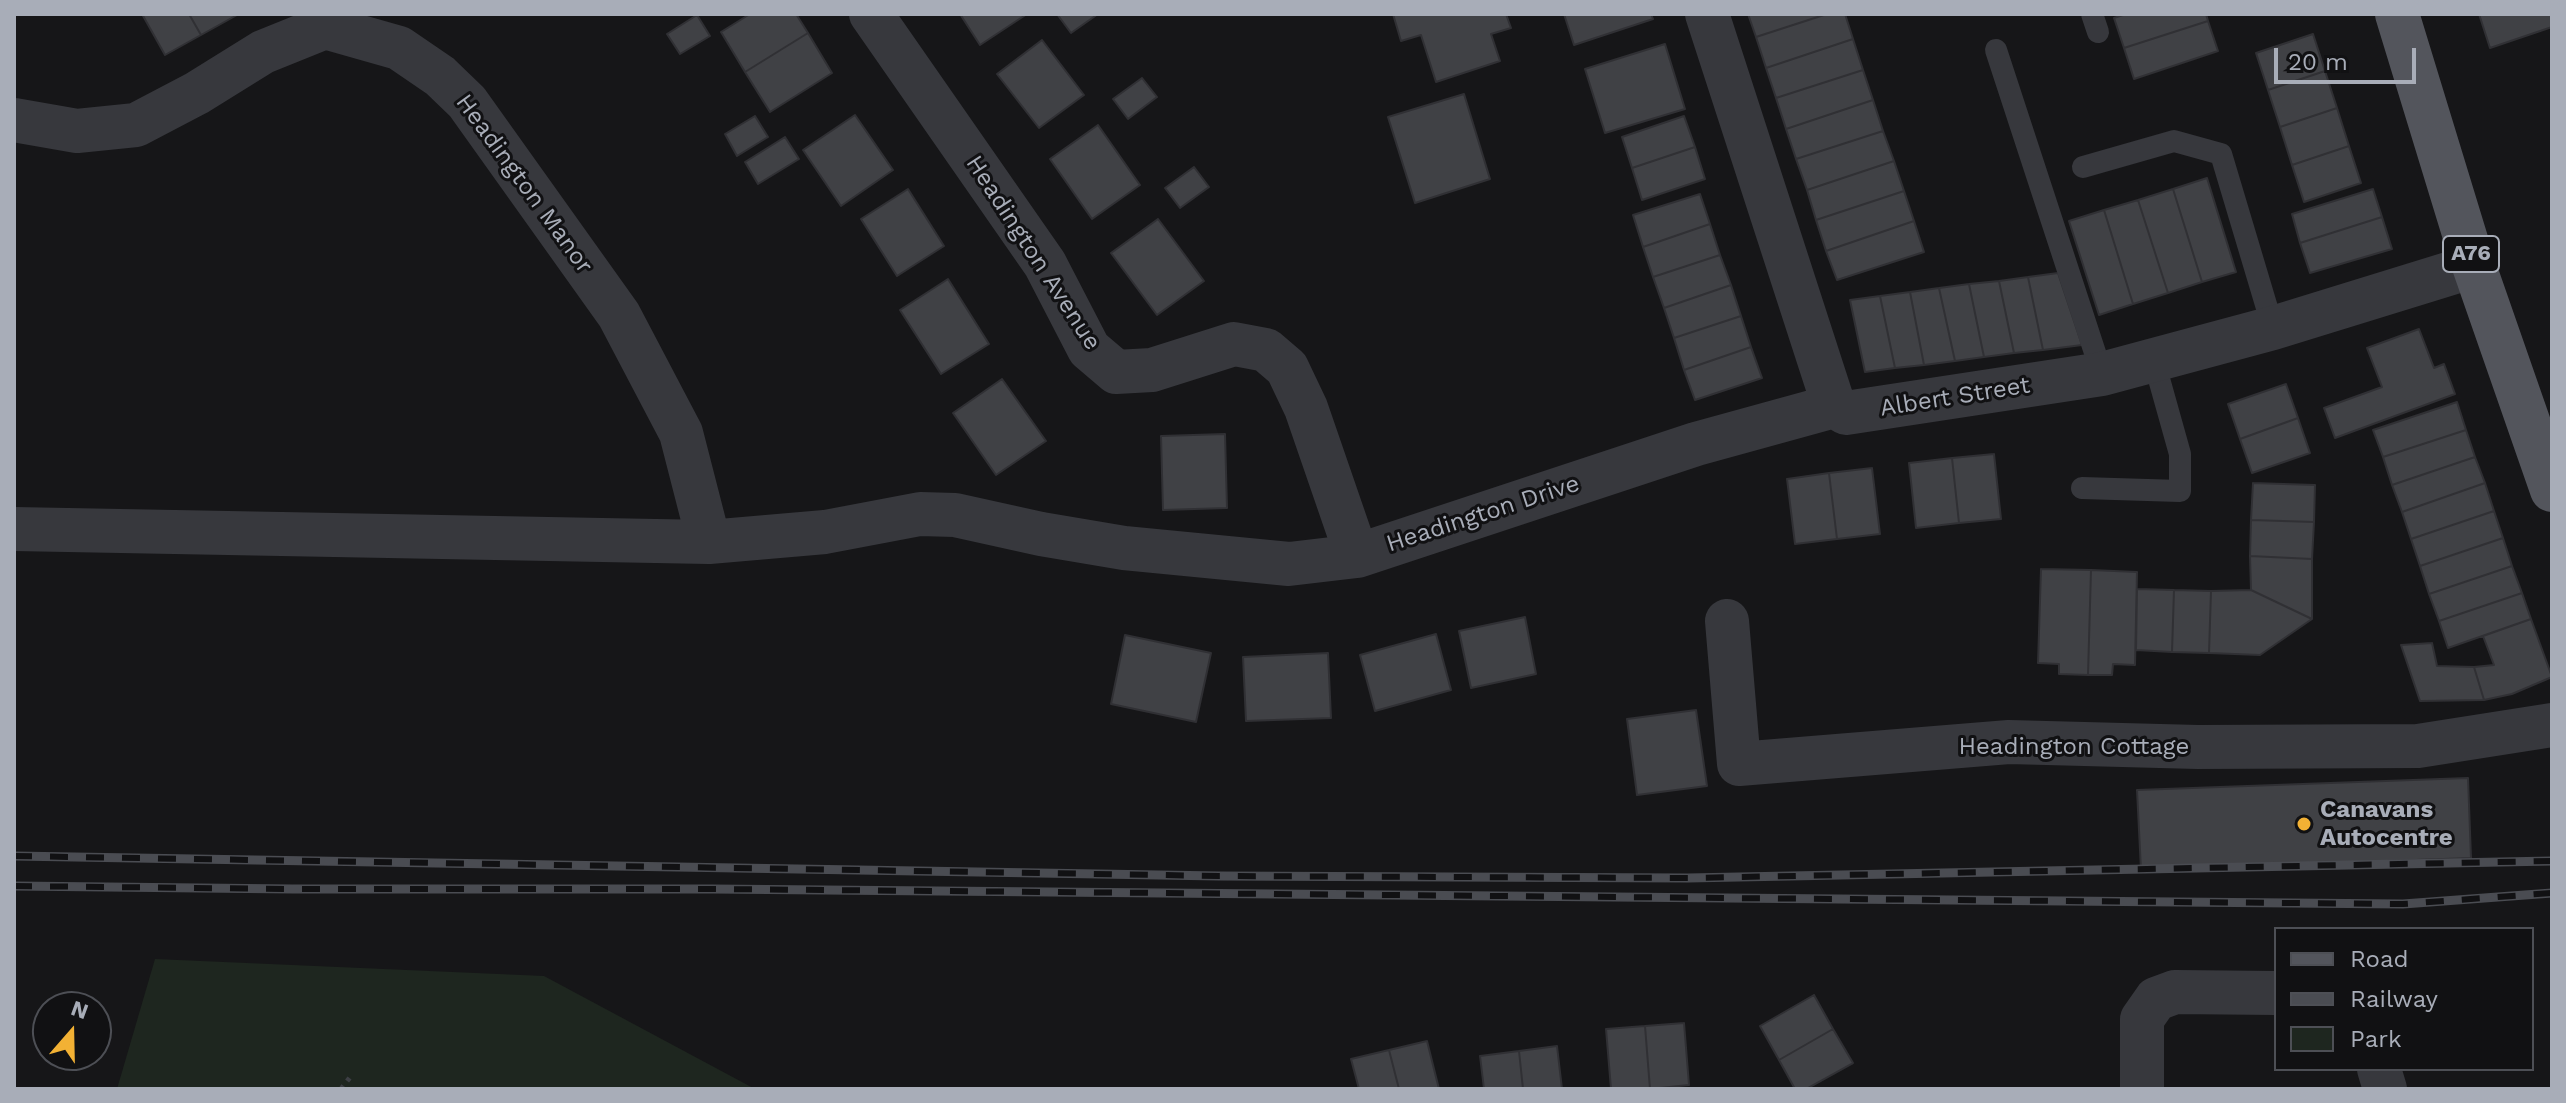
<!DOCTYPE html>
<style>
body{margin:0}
#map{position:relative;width:2566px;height:1103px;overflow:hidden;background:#161618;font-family:"Work Sans",sans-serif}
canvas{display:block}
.frame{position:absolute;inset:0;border:16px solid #a8adb8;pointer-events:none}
.legend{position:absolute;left:2274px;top:927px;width:260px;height:144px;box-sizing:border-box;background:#111113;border:2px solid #4d4f55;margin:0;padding:10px 14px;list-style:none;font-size:24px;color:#a8adb8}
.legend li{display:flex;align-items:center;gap:16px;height:40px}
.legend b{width:40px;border:2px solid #4d4f55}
.north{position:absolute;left:32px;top:991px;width:80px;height:80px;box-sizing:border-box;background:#111113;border:2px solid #4d4f55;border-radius:50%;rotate:20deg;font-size:22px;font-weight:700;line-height:32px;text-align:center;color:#a8adb8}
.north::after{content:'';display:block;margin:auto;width:28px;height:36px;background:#f2b134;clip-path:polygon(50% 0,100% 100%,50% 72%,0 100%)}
.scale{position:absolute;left:2274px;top:48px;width:142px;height:36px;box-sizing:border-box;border:4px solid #a8adb8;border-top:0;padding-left:10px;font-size:24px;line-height:28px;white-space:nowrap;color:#a8adb8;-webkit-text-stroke:6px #111113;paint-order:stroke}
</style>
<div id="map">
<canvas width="2566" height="1103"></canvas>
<div class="frame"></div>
<ul class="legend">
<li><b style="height:10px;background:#53555c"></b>Road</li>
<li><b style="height:10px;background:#4a4c52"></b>Railway</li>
<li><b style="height:22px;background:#1e261f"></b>Park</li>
</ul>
<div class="north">N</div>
<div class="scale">20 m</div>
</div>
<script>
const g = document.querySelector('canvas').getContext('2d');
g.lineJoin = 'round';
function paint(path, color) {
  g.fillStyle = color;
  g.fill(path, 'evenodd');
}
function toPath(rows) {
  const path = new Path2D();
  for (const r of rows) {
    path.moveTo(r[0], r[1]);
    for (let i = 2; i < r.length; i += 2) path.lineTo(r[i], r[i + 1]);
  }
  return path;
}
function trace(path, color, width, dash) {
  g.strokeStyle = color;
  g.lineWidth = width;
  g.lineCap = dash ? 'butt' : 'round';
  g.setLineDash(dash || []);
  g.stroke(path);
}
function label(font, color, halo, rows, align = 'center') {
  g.font = font + ' "Work Sans",sans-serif';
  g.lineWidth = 6;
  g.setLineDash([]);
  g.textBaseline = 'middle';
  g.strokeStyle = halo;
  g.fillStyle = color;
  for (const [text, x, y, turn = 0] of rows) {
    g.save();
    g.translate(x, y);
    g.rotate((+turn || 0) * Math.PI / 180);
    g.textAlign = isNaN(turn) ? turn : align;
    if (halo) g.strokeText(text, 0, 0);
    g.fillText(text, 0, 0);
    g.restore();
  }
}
const green = toPath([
 [155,959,544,976,755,1089,117,1089]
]);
const building = toPath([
 [142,14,189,14,201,35,165,55,142,14],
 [189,14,236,14,237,15,201,35,189,14],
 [750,14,796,14,808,33,745,72,721,32,750,14],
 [960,14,1027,14,980,45,960,14],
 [1057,14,1098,14,1071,33,1057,14],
 [1393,14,1506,14,1511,28,1491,34,1500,61,1436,82,1421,35,1401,41,1393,14],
 [1564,14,1651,14,1653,19,1574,45,1564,14],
 [1748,14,1827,14,1756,37,1748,14],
 [1827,14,1845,14,1853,39,1766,68,1756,37,1827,14],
 [2126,14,2206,14,2208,21,2124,48,2114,18,2126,14],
 [2479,14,2552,14,2552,27,2490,48,2479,14],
 [697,15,710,36,680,54,667,34,697,15],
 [2208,21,2218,51,2134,79,2124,48,2208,21],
 [808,33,832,73,770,112,745,72,808,33],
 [2313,34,2325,71,2268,90,2256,53,2313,34],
 [1853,39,1863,70,1776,98,1766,68,1853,39],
 [1042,40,1084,95,1039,128,997,74,1042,40],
 [1665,44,1685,109,1605,133,1585,69,1665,44],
 [1863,70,1873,100,1786,129,1776,98,1863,70],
 [2325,71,2337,108,2280,127,2268,90,2325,71],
 [1142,78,1157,97,1128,119,1113,99,1142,78],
 [1464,94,1490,179,1415,203,1388,117,1464,94],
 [1873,100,1883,131,1796,159,1786,129,1873,100],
 [2337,108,2349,146,2292,165,2280,127,2337,108],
 [855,115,893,170,841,206,803,150,855,115],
 [755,116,768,137,737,156,725,134,755,116],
 [1684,116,1695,147,1632,168,1622,137,1684,116],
 [1098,125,1140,185,1092,219,1050,159,1098,125],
 [1883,131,1894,161,1807,190,1796,159,1883,131],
 [785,137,799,159,758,184,745,162,785,137],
 [2349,146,2361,183,2304,202,2292,165,2349,146],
 [1695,147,1705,179,1642,200,1632,168,1695,147],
 [1894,161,1904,191,1816,220,1807,190,1894,161],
 [1194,167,1209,187,1180,208,1165,188,1194,167],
 [2207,178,2236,272,2202,282,2173,189,2207,178],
 [908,189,944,246,897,276,861,219,908,189],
 [2173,189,2202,282,2168,293,2138,200,2173,189],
 [2373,189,2382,217,2300,243,2292,214,2373,189],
 [1904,191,1914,221,1826,251,1816,220,1904,191],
 [1700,194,1710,224,1643,247,1633,215,1700,194],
 [2138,200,2168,293,2133,304,2104,210,2138,200],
 [2104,210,2133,304,2099,315,2069,221,2104,210],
 [2382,217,2392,249,2310,273,2300,243,2382,217],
 [1158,219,1204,281,1157,315,1111,253,1158,219],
 [1914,221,1924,252,1837,280,1826,251,1914,221],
 [1710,224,1720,255,1653,277,1643,247,1710,224],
 [1720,255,1731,285,1664,308,1653,277,1720,255],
 [2058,273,2082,345,2043,350,2028,277,2058,273],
 [2028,277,2043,350,2014,353,1999,281,2028,277],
 [948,279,989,344,941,374,900,310,948,279],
 [1999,281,2014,353,1984,357,1969,284,1999,281],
 [1969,284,1984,357,1955,361,1939,288,1969,284],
 [1731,285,1741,316,1674,338,1664,308,1731,285],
 [1939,288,1955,361,1924,365,1910,292,1939,288],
 [1910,292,1924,365,1895,368,1880,296,1910,292],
 [1880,296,1895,368,1865,372,1850,300,1880,296],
 [1741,316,1751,347,1684,370,1674,338,1741,316],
 [2419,329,2434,368,2444,364,2455,394,2335,438,2324,408,2382,387,2367,348,2419,329],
 [1751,347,1762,378,1695,400,1684,370,1751,347],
 [1002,379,1046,441,996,475,953,413,1002,379],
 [2286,384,2298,418,2240,439,2228,404,2286,384],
 [2457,402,2466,430,2383,457,2373,430,2457,402],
 [2298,418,2310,453,2252,473,2240,439,2298,418],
 [2466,430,2475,457,2392,485,2383,457,2466,430],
 [1225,434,1227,508,1163,510,1161,436,1225,434],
 [1994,454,2001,519,1959,523,1952,458,1994,454],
 [2475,457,2485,483,2402,512,2392,485,2475,457],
 [1952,458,1959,523,1916,528,1909,463,1952,458],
 [1872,468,1880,534,1837,539,1829,473,1872,468],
 [1829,473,1837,539,1795,544,1787,479,1829,473],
 [2253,483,2315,485,2314,522,2251,520,2253,483],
 [2485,483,2494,511,2411,539,2402,512,2485,483],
 [2494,511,2503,538,2420,566,2411,539,2494,511],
 [2251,520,2314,522,2312,559,2250,556,2251,520],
 [2503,538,2512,566,2429,594,2420,566,2503,538],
 [2250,556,2312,559,2312,619,2251,590,2250,556],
 [2512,566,2522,593,2439,621,2429,594,2512,566],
 [2041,569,2091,570,2088,675,2059,674,2059,664,2038,663,2041,569],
 [2091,570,2137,572,2135,665,2113,664,2112,675,2088,675,2091,570],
 [2137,589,2174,590,2172,652,2136,650,2137,589],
 [2174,590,2211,591,2209,653,2172,652,2174,590],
 [2251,590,2312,619,2260,655,2209,653,2211,591,2251,590],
 [2522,593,2531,619,2448,648,2439,621,2522,593],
 [1525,617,1536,674,1471,688,1459,631,1525,617],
 [2531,619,2552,677,2512,694,2484,700,2474,667,2494,665,2483,636,2531,619],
 [1436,634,1451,690,1375,711,1360,655,1436,634],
 [1125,635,1211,653,1196,722,1111,704,1125,635],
 [2432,643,2437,666,2474,667,2484,700,2420,701,2401,645,2432,643],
 [1328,653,1331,718,1246,721,1243,657,1328,653],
 [1696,710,1707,786,1637,795,1627,719,1696,710],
 [2468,778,2471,858,2141,870,2137,790,2468,778],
 [1814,995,1833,1029,1779,1060,1760,1026,1814,995],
 [1684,1023,1689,1085,1650,1089,1645,1026,1684,1023],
 [1645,1026,1650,1089,1611,1089,1606,1029,1645,1026],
 [1833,1029,1853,1063,1806,1089,1795,1089,1779,1060,1833,1029],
 [1427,1041,1439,1089,1399,1089,1389,1050,1427,1041],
 [1557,1046,1562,1089,1523,1089,1519,1051,1557,1046],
 [1389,1050,1399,1089,1359,1089,1351,1059,1389,1050],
 [1519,1051,1523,1089,1484,1089,1480,1056,1519,1051]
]);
const path = toPath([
 [341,1089,351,1076]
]);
const service = toPath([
 [2092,14,2098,32],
 [1996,50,2102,374],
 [2083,167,2174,141,2221,154,2273,328],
 [2082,488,2180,491,2180,454,2154,361]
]);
const minor = toPath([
 [871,14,1045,264,1089,349,1116,372,1152,370,1234,344,1266,350,1287,368,1306,408,1357,556],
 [1707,14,1834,406,1846,413,2102,374,2273,328,2474,266],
 [14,120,77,131,136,125,197,93,263,52,325,27,399,48,440,76,467,102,619,315,681,433,709,542],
 [14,529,709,542,825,532,920,514,955,515,1041,534,1124,548,1289,564,1357,556,1696,444,1834,406],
 [1727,621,1739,764,2009,742,2198,747,2418,746,2552,725],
 [2379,1069,2385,1089],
 [2142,1089,2142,1019,2156,999,2175,992,2276,993]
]);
const primary = toPath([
 [2397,14,2474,266,2552,490]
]);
const rail = toPath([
 [14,856,1219,876,1688,878,2552,861],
 [14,886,293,889,712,889,2403,904,2552,893]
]);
const markers = [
 [2304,824,8,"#f2b134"]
];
const shields = [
 [2471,254,56]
];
const shieldNames = [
 ["A76",2471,254]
];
const streetNames = [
 ["Headington Manor",524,184,54],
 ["Headington Avenue",1033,253,57],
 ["Albert Street",1955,397,-9],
 ["Headington Drive",1483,514,-18],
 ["Headington Cottage",2074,747]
];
const poiNames = [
 ["Canavans",2320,810],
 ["Autocentre",2320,838]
];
paint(green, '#1e261f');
paint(building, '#404145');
trace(building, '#303034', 2);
trace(path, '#3d3f44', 5, [4, 6]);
trace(service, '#37383d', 22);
trace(minor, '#37383d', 44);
trace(primary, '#53555c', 44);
trace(rail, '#4a4c52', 9);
trace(rail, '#111113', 6, [18]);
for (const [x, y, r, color] of markers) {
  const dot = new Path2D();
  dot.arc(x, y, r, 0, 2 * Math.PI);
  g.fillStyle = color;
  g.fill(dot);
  trace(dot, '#111113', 3);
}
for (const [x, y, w] of shields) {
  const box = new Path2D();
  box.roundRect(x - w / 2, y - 18, w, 36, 6);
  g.fillStyle = '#111113';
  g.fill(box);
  trace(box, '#a8adb8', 2);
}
label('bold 22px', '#a8adb8', null, shieldNames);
label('24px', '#a8adb8', '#111113', streetNames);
label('bold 24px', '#a8adb8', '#111113', poiNames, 'left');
</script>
